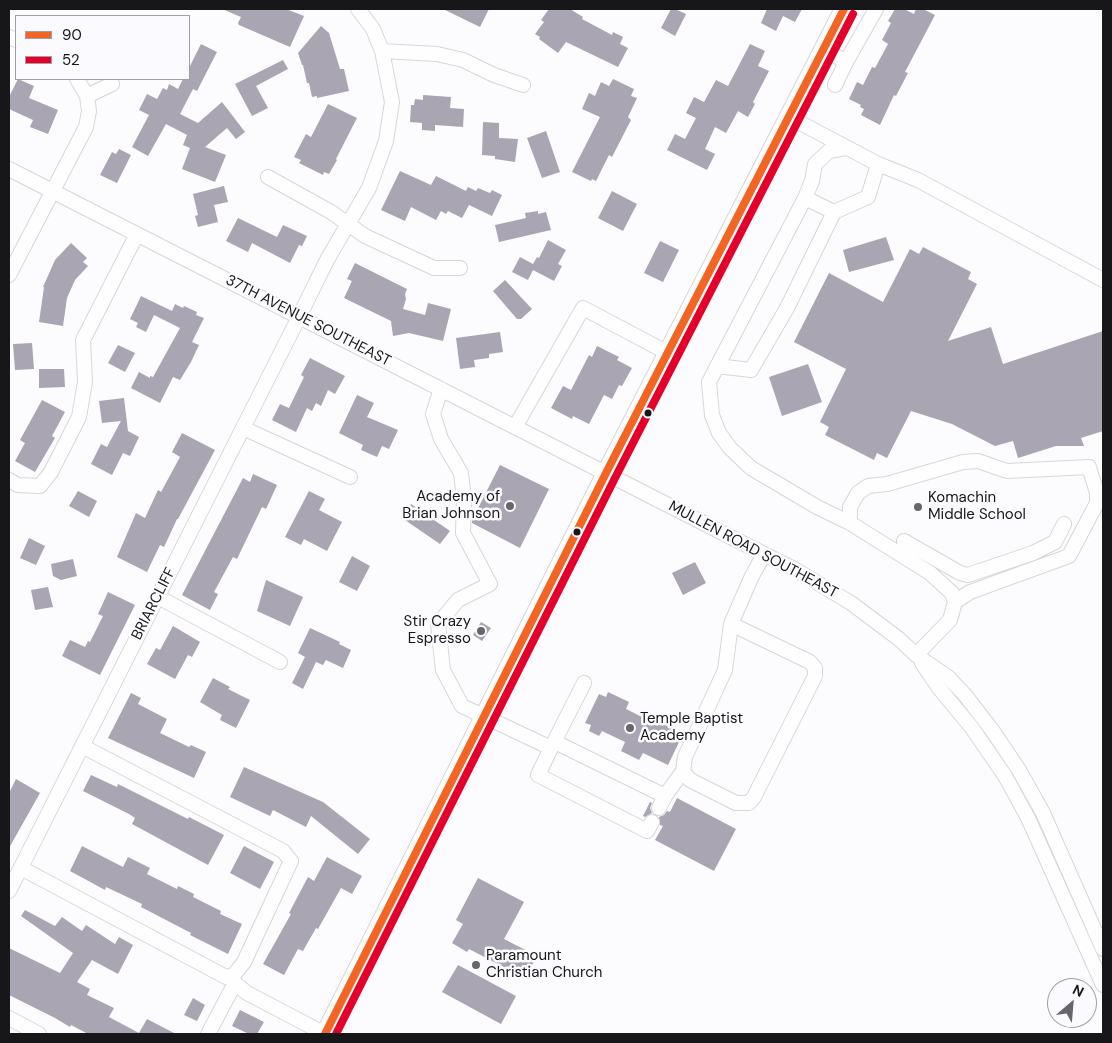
<!DOCTYPE html>
<style>
body{margin:0}
#map{position:relative;width:1112px;height:1043px;overflow:hidden;background:#fcfbfd;font-family:"DM Sans",sans-serif}
canvas{display:block}
.frame{position:absolute;inset:0;border:10px solid #17171a;pointer-events:none}
.legend{position:absolute;left:15px;top:15px;width:175px;height:65px;box-sizing:border-box;background:#fbfafe;border:1px solid #a09fa3;margin:0;padding:6px 9px;list-style:none;font-size:15px;color:#17171a}
.legend li{display:flex;align-items:center;gap:10px;height:25px}
.legend b{width:25px;border:1px solid #a09fa3}
.north{position:absolute;left:1047px;top:978px;width:50px;height:50px;box-sizing:border-box;background:#fbfafe;border:1px solid #a09fa3;border-radius:50%;rotate:27deg;font-size:14px;font-weight:700;line-height:20px;text-align:center;color:#17171a}
.north::after{content:'';display:block;margin:auto;width:18px;height:22px;background:#676769;clip-path:polygon(50% 0,100% 100%,50% 72%,0 100%)}
</style>
<div id="map">
<canvas width="1112" height="1043"></canvas>
<div class="frame"></div>
<ul class="legend">
<li><b style="height:6px;background:#f26522"></b>90</li>
<li><b style="height:6px;background:#e4002b"></b>52</li>
</ul>
<div class="north">N</div>
</div>
<script>
const g = document.querySelector('canvas').getContext('2d');
g.lineJoin = 'round';
function paint(path, color) {
  g.fillStyle = color;
  g.fill(path, 'evenodd');
}
function toPath(rows) {
  const path = new Path2D();
  for (const r of rows) {
    path.moveTo(r[0], r[1]);
    for (let i = 2; i < r.length; i += 2) path.lineTo(r[i], r[i + 1]);
  }
  return path;
}
function trace(path, color, width, dash) {
  g.strokeStyle = color;
  g.lineWidth = width;
  g.lineCap = dash ? 'butt' : 'round';
  g.setLineDash(dash || []);
  g.stroke(path);
}
function label(font, color, halo, rows, align = 'center') {
  g.font = font + ' "DM Sans",sans-serif';
  g.lineWidth = 5;
  g.setLineDash([]);
  g.textBaseline = 'middle';
  g.strokeStyle = halo;
  g.fillStyle = color;
  for (const [text, x, y, turn = 0] of rows) {
    g.save();
    g.translate(x, y);
    g.rotate((+turn || 0) * Math.PI / 180);
    g.textAlign = isNaN(turn) ? turn : align;
    if (halo) g.strokeText(text, 0, 0);
    g.fillText(text, 0, 0);
    g.restore();
  }
}
const building = toPath([
 [222,9,286,9,304,16,290,47,239,25,238,23,241,17],
 [443,9,489,9,480,27],
 [549,9,570,9,583,17,582,19,612,35,613,32,623,37,620,44,628,48,618,67,566,42,558,53,539,39,540,37,535,34,544,22,541,20],
 [671,9,675,9,686,14,675,36,661,28],
 [767,9,802,9,795,22,783,16,776,31,761,23],
 [895,9,904,9,914,14,916,9,923,9,935,15,905,72,908,73,896,96,894,95,880,125,861,115,864,109,860,107,861,105,849,99,857,82,863,85,872,67,875,68,888,44,882,40,891,23,888,21],
 [321,26,329,33,340,69,344,69,349,91,317,98,317,96,312,97,309,83,307,83,303,65,302,65,298,53],
 [201,44,217,52,197,91,193,89,180,114,198,123,222,102,245,132,236,139,227,128,205,147,226,155,215,182,182,169,190,148,183,145,187,135,166,124,148,156,132,147,149,115,139,110,147,94,157,99,163,88,167,90,169,84,178,89,183,79,189,79,189,68],
 [750,44,765,51,758,66,769,71,753,102,755,104,748,117,738,111,726,133,715,127,705,149,715,154,707,170,667,150,675,134,685,139,696,118,686,113,694,97,704,102,716,80,728,86],
 [283,60,288,69,256,86,268,108,252,116,235,84],
 [18,79,34,86,29,98,58,110,48,134,30,127,33,120,9,109,9,97],
 [613,79,634,89,631,96,637,98,628,117,631,120,612,157,609,155,596,181,592,179,591,181,572,172,600,117,582,109,589,93,595,96,601,82,609,86],
 [423,95,451,97,450,108,464,109,463,127,435,125,435,131,422,130,422,123,410,122,411,105,414,105,415,99,423,100],
 [328,104,357,118,336,159,337,160,329,174,324,172,323,175,299,163,301,160,294,157,306,134,311,137],
 [483,122,499,123,499,138,518,139,515,162,495,159,495,156,482,155],
 [546,131,560,172,542,178,527,138],
 [119,149,131,155,117,183,100,175,112,152,116,154],
 [400,171,431,185,436,176,466,191,468,187,476,191,478,188,490,193,492,190,502,195,492,216,469,205,462,218,448,211,446,214,441,211,436,220,411,207,405,221,381,210],
 [224,186,228,202,214,205,218,222,198,227,195,216,198,215,193,194],
 [612,191,637,204,623,231,598,218],
 [538,211,538,214,546,212,551,230,499,242,495,225,526,218,525,213],
 [238,218,277,237,283,225,307,236,302,246,299,245,290,263,252,243,248,252,226,241],
 [886,237,894,260,849,272,843,250],
 [548,240,566,250,558,264,562,266,554,281,533,270,528,280,512,272,520,257,533,264,537,257,539,258],
 [660,241,679,250,663,282,644,273],
 [71,243,87,258,83,262,88,266,75,280,67,298,63,326,39,322,44,287,43,287,55,260],
 [923,247,971,272,968,279,977,284,948,341,991,327,1003,364,1103,331,1103,431,1081,438,1084,446,1056,446,1018,458,1013,441,995,446,952,424,911,411,887,458,877,453,874,460,825,435,829,427,820,422,846,369,794,342,829,273,883,302,910,249,919,254],
 [355,263,407,289,405,294,406,299,403,309,425,315,428,303,451,309,443,341,409,333,393,336,391,321,344,298,352,281,347,279],
 [505,280,532,309,521,319,517,319,493,291],
 [141,296,172,311,175,304,183,308,184,306,197,312,196,315,204,318,192,342,199,345,191,362,180,380,173,377,160,403,131,388,139,372,150,378,150,376,153,377,180,328,154,315,146,332,136,327,138,323,130,319],
 [500,332,503,352,489,354,489,358,474,360,475,367,460,369,456,338],
 [32,343,34,369,15,370,13,344],
 [118,345,135,353,125,372,108,363],
 [597,346,619,357,617,360,632,368,622,386,619,385,612,399,604,395,589,424,573,416,572,419,551,408,563,386,571,390,589,355,592,357],
 [310,358,345,376,335,394,328,390,321,406,316,403,312,411,307,408,296,432,272,420,280,404,289,408,304,377,301,375],
 [808,364,822,402,782,416,769,377],
 [39,369,64,369,65,387,39,388],
 [357,395,374,403,367,417,398,430,389,449,382,446,377,457,361,450,363,445,339,433],
 [124,398,128,431,139,437,130,456,123,453,112,475,91,464,101,444,107,447,121,421,102,423,99,401],
 [42,400,65,412,52,436,55,438,35,472,15,461,25,443,20,440],
 [182,433,215,450,178,519,177,519,164,547,160,545,147,572,117,557,136,513,145,518,158,490,161,492,180,457,172,452],
 [500,465,549,489,520,548,472,523,472,520],
 [253,474,277,485,266,509,262,507,237,559,233,557,214,592,218,594,210,610,182,595,243,478,250,482],
 [78,491,97,501,89,517,69,506],
 [309,491,325,499,319,510,342,522,327,551,304,539,301,545,285,537],
 [411,504,450,531,440,544,402,518],
 [29,538,45,546,36,565,20,558],
 [352,556,370,566,357,591,339,582],
 [73,559,77,576,61,580,53,576,51,564],
 [695,562,706,583,683,595,672,573],
 [266,580,303,597,290,626,257,611],
 [48,587,53,607,35,610,31,590],
 [108,592,135,605,100,675,62,656,70,640,85,647,88,641,90,642,103,616,98,614],
 [481,622,491,628,482,641,473,635],
 [173,626,200,642,192,657,188,655,175,679,147,664,156,648,160,650],
 [310,628,340,642,339,644,351,650,343,668,326,660,323,665,316,662,303,689,292,683,305,657,298,653],
 [213,678,230,687,228,689,250,700,236,728,220,720,222,715,200,702],
 [608,692,629,702,626,709,656,724,657,721,683,734,668,765,643,753,639,760,621,751,625,742,602,731,599,736,589,731,591,725,585,723,599,694,606,697],
 [131,693,141,698,138,704,167,719,160,733,189,747,191,745,206,752,194,778,108,738],
 [244,767,323,802,370,839,358,854,311,816,306,827,273,810,270,816,230,797],
 [91,775,117,787,118,784,188,819,189,817,224,835,208,865,132,824,135,818,129,814,83,791],
 [16,779,40,793,9,848,9,793],
 [677,798,736,829,714,871,655,840,663,826,660,825,659,817,664,815,667,811,670,812],
 [650,802,652,803,650,808,652,813,645,817,643,816],
 [82,846,123,867,128,857,150,868,147,874,177,889,178,886,194,894,193,897,221,911,220,914,242,924,228,954,190,935,191,933,141,907,142,904,106,887,105,890,70,871],
 [244,846,274,862,260,889,230,873],
 [327,857,362,876,352,894,341,888,318,929,316,928,303,951,298,949,284,975,263,964,291,914,289,913,308,877,314,881],
 [478,878,524,902,504,939,537,956,525,978,469,949,467,952,452,943,463,924,456,920],
 [25,910,55,926,62,917,82,931,86,925,115,944,119,937,133,945,118,974,92,960,77,982,90,989,87,995,114,1008,109,1017,139,1033,147,1019,176,1034,88,1034,71,1025,70,1027,55,1018,9,995,9,948,60,973,73,953,21,916],
 [458,965,516,996,501,1024,442,992],
 [193,998,205,1005,197,1021,184,1015],
 [240,1010,264,1022,257,1034,249,1034,232,1026]
]);
const minor = toPath([
 [9,37,16,40],
 [824,49,846,62,876,9],
 [382,51,437,54,463,60,494,75,523,85],
 [835,85,846,62],
 [87,96,112,84],
 [789,117,878,164,918,180,1103,280],
 [846,148,829,151,815,164,812,181,805,198,709,382,712,415,719,433,730,448,751,468,817,507,850,523,930,573,952,593,955,602],
 [9,169,764,554,796,570,851,603,899,639,916,655,948,677,965,695,992,730,1019,770,1043,813,1103,949],
 [268,177,331,212,365,236,434,268,460,268],
 [805,198,834,212],
 [9,275,86,127,89,111,87,96,77,79],
 [717,366,751,370,787,308,834,212,868,197,878,164],
 [441,389,433,414,441,439,461,473,464,499,463,533,490,584,458,600,438,624,443,670,462,706,551,748,584,683],
 [515,427,583,308,668,353],
 [243,428,350,477],
 [9,480,18,485,40,486,51,472,79,417,85,382,83,340,137,234],
 [850,523,850,507,858,493,868,486,887,484,963,462,978,461,1007,471,1089,467,1097,493,1097,503,1069,556,970,592,955,602,950,620,916,655],
 [904,541,960,573,968,575,1033,553,1055,542,1064,524],
 [158,597,280,662],
 [731,624,810,662,815,668,815,676,811,684,754,797,749,803,736,803,690,780,683,771,685,757,725,670,731,624,751,578,764,554],
 [922,663,939,688,972,728,1005,776,1028,818,1103,985],
 [555,742,665,796,659,808],
 [551,748,538,775,647,831,652,822],
 [665,796,683,771],
 [21,868,226,977,233,976,244,962,291,861,283,851,82,746],
 [9,891,299,317,327,260,369,188,386,141,392,102,382,51,373,29,358,9],
 [230,976,237,985,247,993,325,1034],
 [9,1018,39,1034],
 [208,1034,235,983]
]);
const major = toPath([
 [325,1034,606,473,844,9]
]);
const bus1 = toPath([
 [325,1034,606,473,844,9]
]);
const bus2 = toPath([
 [336,1034,615,478,853,14]
]);
const markers = [
 [648,413,4.5,"#17171a"],
 [510,506,5,"#676769"],
 [918,507,5,"#676769"],
 [577,532,4.5,"#17171a"],
 [481,631,5,"#676769"],
 [630,728,5,"#676769"],
 [476,965,5,"#676769"]
];
const streetNames = [
 ["37TH AVENUE SOUTHEAST",308,321,27],
 ["MULLEN ROAD SOUTHEAST",753,550,28],
 ["BRIARCLIFF",154,604,-63]
];
const poiNames = [
 ["Academy of",500,497,"right"],
 ["Brian Johnson",500,514,"right"],
 ["Komachin",928,498],
 ["Middle School",928,515],
 ["Stir Crazy",471,622,"right"],
 ["Espresso",471,639,"right"],
 ["Temple Baptist",640,719],
 ["Academy",640,736],
 ["Paramount",486,956],
 ["Christian Church",486,973]
];
paint(building, '#a9a5b2');
trace(minor, '#d7d7d9', 16);
trace(major, '#d7d7d9', 20);
trace(minor, '#fffeff', 14);
trace(major, '#fffeff', 18);
trace(bus1, '#f26522', 8);
trace(bus2, '#e4002b', 8);
for (const [x, y, r, color] of markers) {
  const dot = new Path2D();
  dot.arc(x, y, r, 0, 2 * Math.PI);
  g.fillStyle = color;
  g.fill(dot);
  trace(dot, '#fbfafe', 2);
}
label('15px', '#17171a', '#fbfafe', streetNames);
label('15px', '#17171a', '#fbfafe', poiNames, 'left');
</script>
